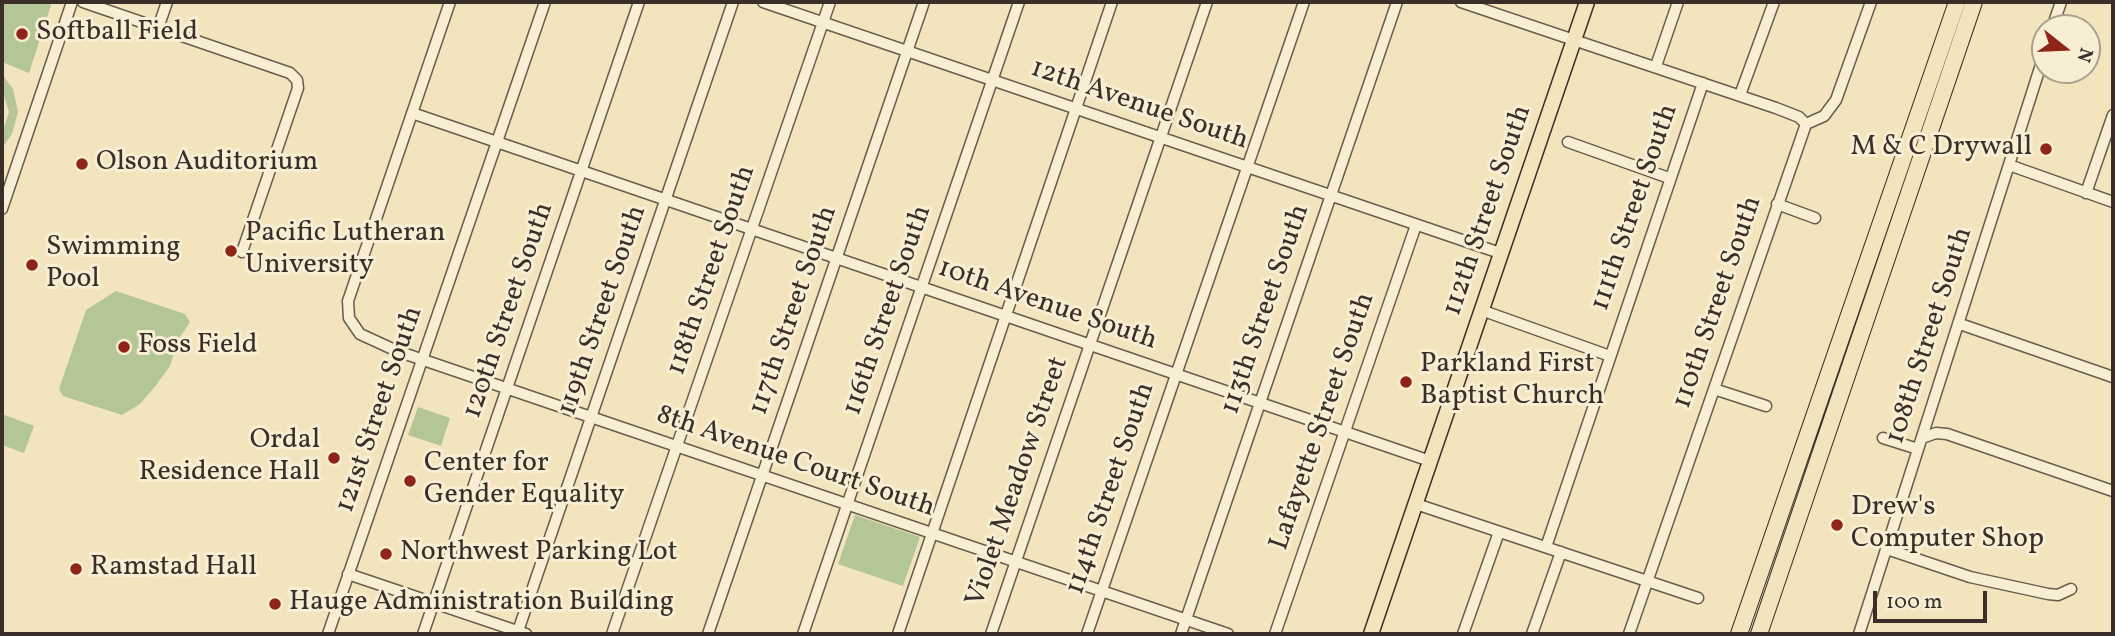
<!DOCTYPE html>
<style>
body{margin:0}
#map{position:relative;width:2115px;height:636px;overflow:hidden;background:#f2e5bd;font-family:Vollkorn,serif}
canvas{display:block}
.frame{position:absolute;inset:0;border:4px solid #3a2e28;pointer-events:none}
.north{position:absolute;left:2031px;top:14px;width:70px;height:70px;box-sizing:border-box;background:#f7eed4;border:2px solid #aba18f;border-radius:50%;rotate:108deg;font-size:19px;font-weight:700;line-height:28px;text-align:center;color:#3a2e28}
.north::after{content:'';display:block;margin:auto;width:24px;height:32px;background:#8f2418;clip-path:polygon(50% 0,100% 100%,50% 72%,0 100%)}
.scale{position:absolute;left:1873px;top:591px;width:114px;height:32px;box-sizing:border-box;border:4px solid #3a2e28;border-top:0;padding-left:9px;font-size:21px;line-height:24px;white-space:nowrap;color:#3a2e28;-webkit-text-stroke:5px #f7eed4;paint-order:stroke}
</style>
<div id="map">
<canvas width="2115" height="636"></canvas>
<div class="frame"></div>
<div class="north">N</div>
<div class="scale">100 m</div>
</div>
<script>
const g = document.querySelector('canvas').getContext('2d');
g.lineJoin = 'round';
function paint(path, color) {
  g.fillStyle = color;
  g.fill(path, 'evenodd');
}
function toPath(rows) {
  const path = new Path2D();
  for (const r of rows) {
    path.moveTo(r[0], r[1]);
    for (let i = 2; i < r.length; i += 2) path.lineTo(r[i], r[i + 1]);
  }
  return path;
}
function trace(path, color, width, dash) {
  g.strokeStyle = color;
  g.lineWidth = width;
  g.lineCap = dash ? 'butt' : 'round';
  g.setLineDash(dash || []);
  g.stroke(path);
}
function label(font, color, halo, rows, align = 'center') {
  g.font = font + ' Vollkorn,serif';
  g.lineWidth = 6;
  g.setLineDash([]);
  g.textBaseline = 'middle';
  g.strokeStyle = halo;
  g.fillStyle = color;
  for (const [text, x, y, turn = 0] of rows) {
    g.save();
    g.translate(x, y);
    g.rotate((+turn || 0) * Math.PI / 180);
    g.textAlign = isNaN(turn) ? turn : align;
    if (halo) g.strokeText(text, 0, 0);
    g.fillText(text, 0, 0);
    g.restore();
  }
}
const green = toPath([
 [2,2,50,2,51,5,29,73,2,62],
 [2,74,13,89,18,112,12,134,2,148,2,134,9,112,2,89],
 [116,291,185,314,190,322,178,340,170,366,157,384,140,404,122,415,63,396,59,389,86,310],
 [418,407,450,418,441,446,408,435],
 [2,414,34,426,24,453,2,445],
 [855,515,920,537,903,586,838,564]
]);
const minor = toPath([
 [83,2,290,73,297,80,298,88,242,252],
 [450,2,348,301,349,318,360,334,397,351,1228,634],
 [763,2,1500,253],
 [1461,2,1776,108,1799,117,1806,124],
 [158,28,167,2],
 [2052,28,2061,2],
 [1656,66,1678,2],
 [1740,95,1774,2],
 [412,113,1430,461],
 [1568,142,1669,178],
 [2009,165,2113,202],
 [2086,193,2113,115],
 [1777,204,1815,218],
 [2,209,72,2],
 [1481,310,1610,356],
 [1960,324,2113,377],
 [1714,389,1766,406],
 [1883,438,1918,449],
 [1922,438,1936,433,1947,434,2113,491],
 [1416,504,1698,598],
 [1546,547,1703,83],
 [1887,549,1970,577,2048,594,2058,595,2071,589],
 [348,574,526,634],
 [328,634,545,2],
 [423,634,639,2],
 [517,634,733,2],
 [612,634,830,2],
 [708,634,924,2],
 [803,634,1019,2],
 [898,634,1112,2],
 [991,634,1207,2],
 [1087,634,1304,2],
 [1181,634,1397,2],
 [1275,634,1416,225],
 [1463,634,1499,532],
 [1532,634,1561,552],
 [1629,634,1806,124,1824,116,1836,100,1871,2],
 [1859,634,2045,52]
]);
const major = toPath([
 [1371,634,1587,2]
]);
const highway = toPath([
 [1739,634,1957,2],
 [1759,634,1974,2]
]);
const markers = [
 [22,34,7,"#8f2418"],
 [2046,149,7,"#8f2418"],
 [82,164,7,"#8f2418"],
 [231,251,7,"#8f2418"],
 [32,265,7,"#8f2418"],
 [124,347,7,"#8f2418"],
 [1406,382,7,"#8f2418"],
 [334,458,7,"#8f2418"],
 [410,481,7,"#8f2418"],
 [1837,525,7,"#8f2418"],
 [386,554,7,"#8f2418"],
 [76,569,7,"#8f2418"],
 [275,604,7,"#8f2418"]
];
const poiNames = [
 ["Softball Field",36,34],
 ["M & C Drywall",2032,149,"right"],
 ["Olson Auditorium",96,164],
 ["Pacific Lutheran",245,235],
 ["University",245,267],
 ["Swimming",46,249],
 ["Pool",46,281],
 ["Foss Field",138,347],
 ["Parkland First",1420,366],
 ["Baptist Church",1420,398],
 ["Ordal",320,442,"right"],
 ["Residence Hall",320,474,"right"],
 ["Center for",424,465],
 ["Gender Equality",424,497],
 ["Drew's",1851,509],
 ["Computer Shop",1851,541],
 ["Northwest Parking Lot",400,554],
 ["Ramstad Hall",90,569],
 ["Hauge Administration Building",289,604]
];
const streetNames = [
 ["12th Avenue South",1139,106,19],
 ["111th Street South",1636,208,-71],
 ["112th Street South",1489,211,-71],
 ["118th Street South",713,271,-71],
 ["110th Street South",1719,303,-71],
 ["10th Avenue South",1047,306,19],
 ["113th Street South",1267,310,-71],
 ["120th Street South",510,311,-71],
 ["119th Street South",604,311,-71],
 ["117th Street South",795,311,-71],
 ["116th Street South",889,311,-71],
 ["108th Street South",1931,336,-72],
 ["121st Street South",381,410,-71],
 ["Lafayette Street South",1324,422,-71],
 ["8th Avenue Court South",795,463,19],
 ["Violet Meadow Street",1019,482,-71],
 ["114th Street South",1112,489,-71]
];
paint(green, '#b4c695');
trace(minor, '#685c4d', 13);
trace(major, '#3a2e28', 17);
trace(highway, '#3a2e28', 18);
trace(minor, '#f7eed4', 10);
trace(major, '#f2e5bd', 14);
trace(highway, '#f2e5bd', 16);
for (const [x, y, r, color] of markers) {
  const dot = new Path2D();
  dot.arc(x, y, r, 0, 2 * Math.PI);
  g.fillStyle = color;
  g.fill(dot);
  trace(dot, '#f7eed4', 2.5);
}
label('28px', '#3a2e28', '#f7eed4', poiNames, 'left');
label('28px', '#3a2e28', '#f7eed4', streetNames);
</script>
